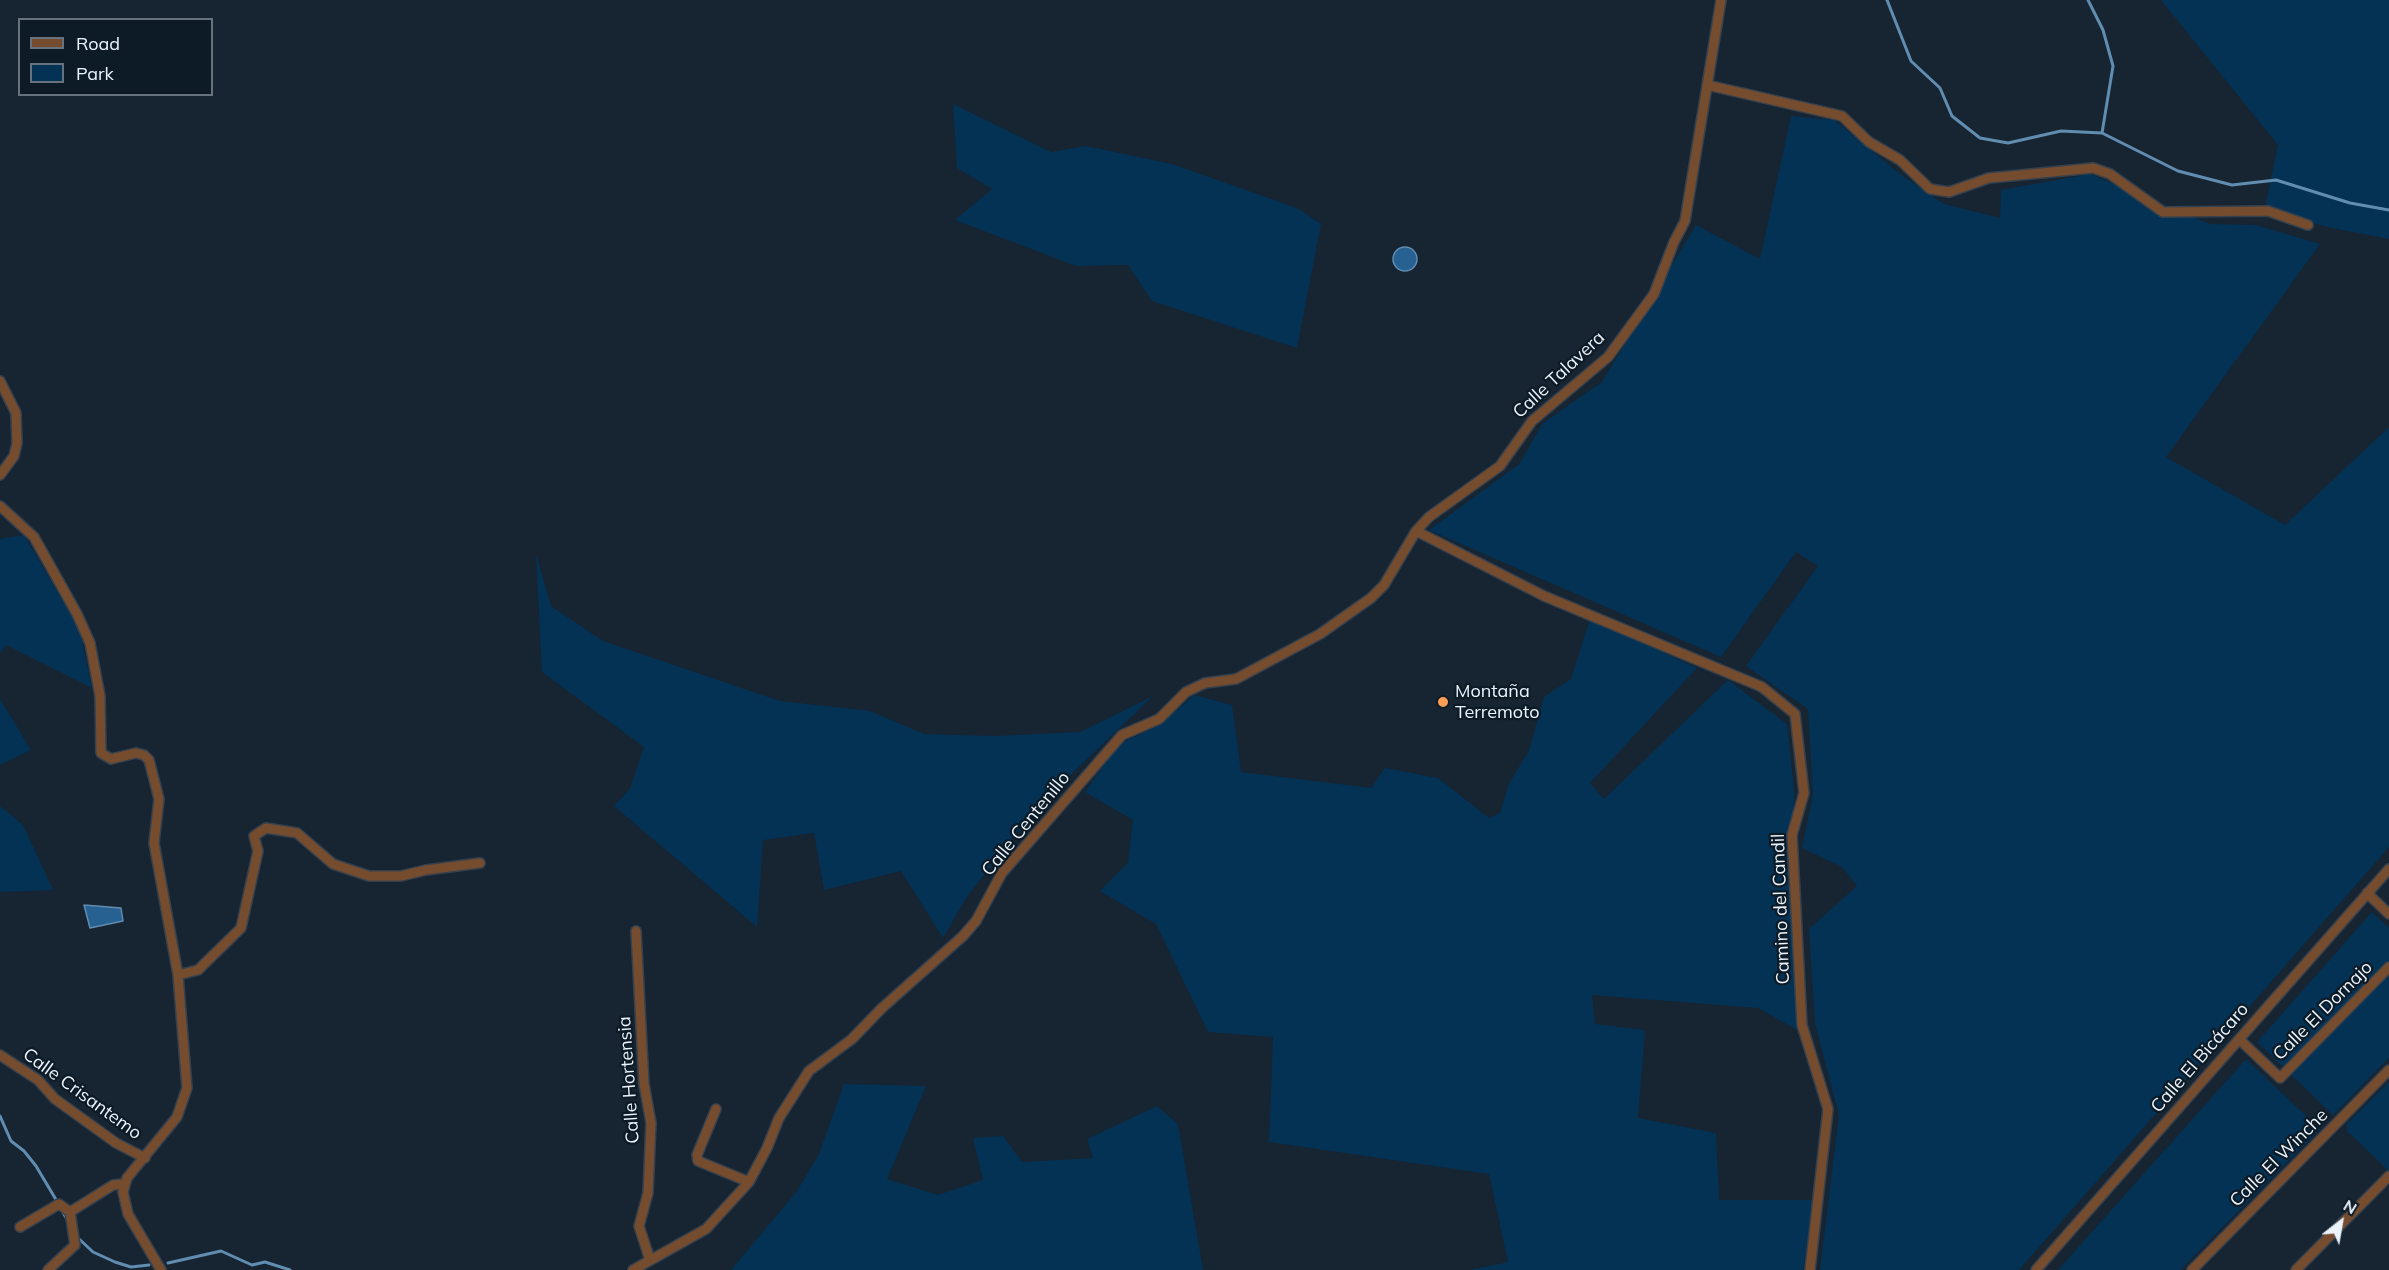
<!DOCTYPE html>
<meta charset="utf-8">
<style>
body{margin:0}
#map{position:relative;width:2389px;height:1270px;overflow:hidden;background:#172431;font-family:Mulish,sans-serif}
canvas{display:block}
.legend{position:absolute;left:18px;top:18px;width:195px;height:78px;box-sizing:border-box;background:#0d1b27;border:2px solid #66727d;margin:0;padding:8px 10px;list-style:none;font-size:18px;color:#ebf4fd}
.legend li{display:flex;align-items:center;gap:12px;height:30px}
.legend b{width:30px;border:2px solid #66727d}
.north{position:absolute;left:2311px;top:1192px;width:60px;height:60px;-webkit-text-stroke:4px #0d1b27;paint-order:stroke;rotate:31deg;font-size:16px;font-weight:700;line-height:24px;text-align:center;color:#ebf4fd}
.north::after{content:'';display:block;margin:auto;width:21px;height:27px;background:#ebf4fd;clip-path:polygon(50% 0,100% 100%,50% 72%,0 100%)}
</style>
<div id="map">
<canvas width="2389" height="1270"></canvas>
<ul class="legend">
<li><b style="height:8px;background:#764c2e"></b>Road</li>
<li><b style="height:16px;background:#043254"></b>Park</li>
</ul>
<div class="north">N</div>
</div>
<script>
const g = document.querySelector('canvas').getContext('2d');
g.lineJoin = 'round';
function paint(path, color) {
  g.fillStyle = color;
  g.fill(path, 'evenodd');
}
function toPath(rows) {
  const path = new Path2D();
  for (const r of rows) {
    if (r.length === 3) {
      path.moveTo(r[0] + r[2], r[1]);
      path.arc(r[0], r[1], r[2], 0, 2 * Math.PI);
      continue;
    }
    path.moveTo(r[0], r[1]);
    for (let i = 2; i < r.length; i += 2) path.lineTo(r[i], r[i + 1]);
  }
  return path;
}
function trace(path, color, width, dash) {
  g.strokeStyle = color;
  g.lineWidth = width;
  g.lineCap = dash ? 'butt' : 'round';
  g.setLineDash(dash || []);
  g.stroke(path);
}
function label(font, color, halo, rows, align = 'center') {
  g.font = font + ' Mulish,sans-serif';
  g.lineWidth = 4.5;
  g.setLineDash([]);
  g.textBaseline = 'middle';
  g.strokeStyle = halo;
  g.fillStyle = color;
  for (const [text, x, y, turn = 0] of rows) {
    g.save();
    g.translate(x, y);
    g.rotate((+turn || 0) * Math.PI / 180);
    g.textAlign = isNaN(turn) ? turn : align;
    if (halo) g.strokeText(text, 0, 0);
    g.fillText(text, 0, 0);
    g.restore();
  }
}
const green = toPath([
 [2161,0,2389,0,2389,239,2327,227,2265,207,2278,145],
 [953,104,1051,152,1086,146,1172,164,1297,208,1321,224,1297,348,1152,301,1128,265,1076,266,955,220,992,189,957,168],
 [1791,116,1834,120,1900,174,1944,204,2000,218,2001,190,2090,174,2210,224,2256,225,2320,244,2166,457,2285,525,2389,427,2389,847,2019,1270,1820,1270,1839,1115,1815,1024,1809,929,1857,886,1842,867,1802,848,1813,795,1808,709,1746,666,1818,566,1796,552,1721,657,1429,530,1519,464,1543,423,1602,382,1696,225,1760,259],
 [24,535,79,628,92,688,6,645,0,654,0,539],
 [536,554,551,606,603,641,780,701,870,711,924,734,994,736,1080,732,1153,696,1036,808,966,898,943,938,901,871,824,890,814,833,763,840,757,927,614,806,630,789,644,747,542,672],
 [1590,619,1697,668,1590,783,1604,799,1728,680,1787,724,1794,790,1801,1032,1758,1008,1592,995,1595,1024,1645,1030,1638,1118,1716,1133,1719,1200,1813,1200,1803,1270,1470,1270,1508,1262,1489,1174,1269,1142,1273,1037,1208,1032,1156,924,1100,891,1128,863,1133,820,1085,792,1119,744,1160,725,1194,695,1232,705,1241,772,1371,788,1385,768,1438,778,1489,818,1500,813,1509,783,1529,751,1544,697,1571,679],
 [0,699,31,750,0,765],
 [0,806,23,825,53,890,0,892],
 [2372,912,2389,928,2389,1058,2333,1115,2257,1042],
 [2246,1059,2320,1129,2180,1270,2058,1270],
 [2389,1082,2389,1171,2347,1131,2347,1124],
 [844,1084,926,1086,887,1179,938,1195,983,1180,973,1138,1003,1136,1022,1162,1093,1158,1087,1139,1157,1106,1178,1124,1203,1270,731,1270,797,1191,819,1154]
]);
const water = toPath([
 [1405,259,12],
 [84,905,121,908,123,921,90,928,84,905]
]);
const stream = toPath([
 [1887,0,1911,61,1940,88,1952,116,1980,138,2008,143,2061,131,2102,133,2178,171,2232,185,2276,180,2350,203,2389,210],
 [2088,0,2103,30,2113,66,2102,133],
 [0,1116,11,1141,24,1151,36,1166,58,1203],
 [61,1209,68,1221],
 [77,1237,93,1252,115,1262,131,1267,149,1265],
 [168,1263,221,1251,252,1265,265,1262,290,1270]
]);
const street = toPath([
 [1707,85,1842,116,1869,142,1900,160,1930,189,1949,192,1989,178,2093,168,2110,174,2163,212,2268,211,2308,225],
 [0,381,16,413,17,443,14,456,0,475],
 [0,506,34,537,77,614,90,643,100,696,101,753,111,759,136,753,144,755,149,760,159,799,154,843,178,975,187,1088,177,1117,127,1178,123,1192,128,1214,161,1270],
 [1416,531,1544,596,1762,687,1795,714,1804,793,1792,835,1802,1025,1828,1109,1810,1270],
 [2367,893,2389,914],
 [636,931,644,1084,651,1123,648,1193,639,1226,650,1260],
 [178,975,198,970,241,928,258,851,254,836,266,828,297,833,333,864,369,876,401,876,426,870,480,863],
 [2239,1039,2280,1078,2389,967],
 [0,1055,38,1080,55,1099,116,1143,145,1158],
 [716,1109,697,1155,698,1161,749,1182],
 [20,1227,59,1204,70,1212,113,1185,123,1184],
 [48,1270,75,1245,70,1212],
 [633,1270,706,1229,749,1182,767,1148,779,1118,809,1071,852,1039,882,1008,963,936,976,921,1002,873,1122,735,1159,719,1186,692,1205,683,1236,679,1320,634,1371,598,1384,585,1416,531,1429,517,1500,466,1532,421,1608,357,1654,294,1674,242,1685,221,1721,0],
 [2036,1270,2389,869],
 [2192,1270,2389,1070],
 [2296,1270,2389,1176]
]);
const markers = [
 [1443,702,6,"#fd9d55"]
];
const streetNames = [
 ["Calle Talavera",1559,375,-43],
 ["Calle Centenillo",1026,824,-51],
 ["Camino del Candil",1781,909,-92],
 ["Calle El Dornajo",2323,1011,-45],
 ["Calle El Bicácaro",2200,1058,-49],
 ["Calle Hortensia",629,1080,-94],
 ["Calle Crisantemo",82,1094,36],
 ["Calle El Winche",2279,1158,-45]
];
const poiNames = [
 ["Montaña",1455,692],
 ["Terremoto",1455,713]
];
paint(green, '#043254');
paint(water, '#266191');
trace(water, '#618db1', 1.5);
trace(stream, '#618db1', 3);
trace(street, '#35414e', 12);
trace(street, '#764c2e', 9);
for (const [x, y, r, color] of markers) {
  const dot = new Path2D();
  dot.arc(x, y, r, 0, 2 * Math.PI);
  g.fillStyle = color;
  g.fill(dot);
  trace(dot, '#0d1b27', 2);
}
label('18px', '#ebf4fd', '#0d1b27', streetNames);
label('18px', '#ebf4fd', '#0d1b27', poiNames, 'left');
</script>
